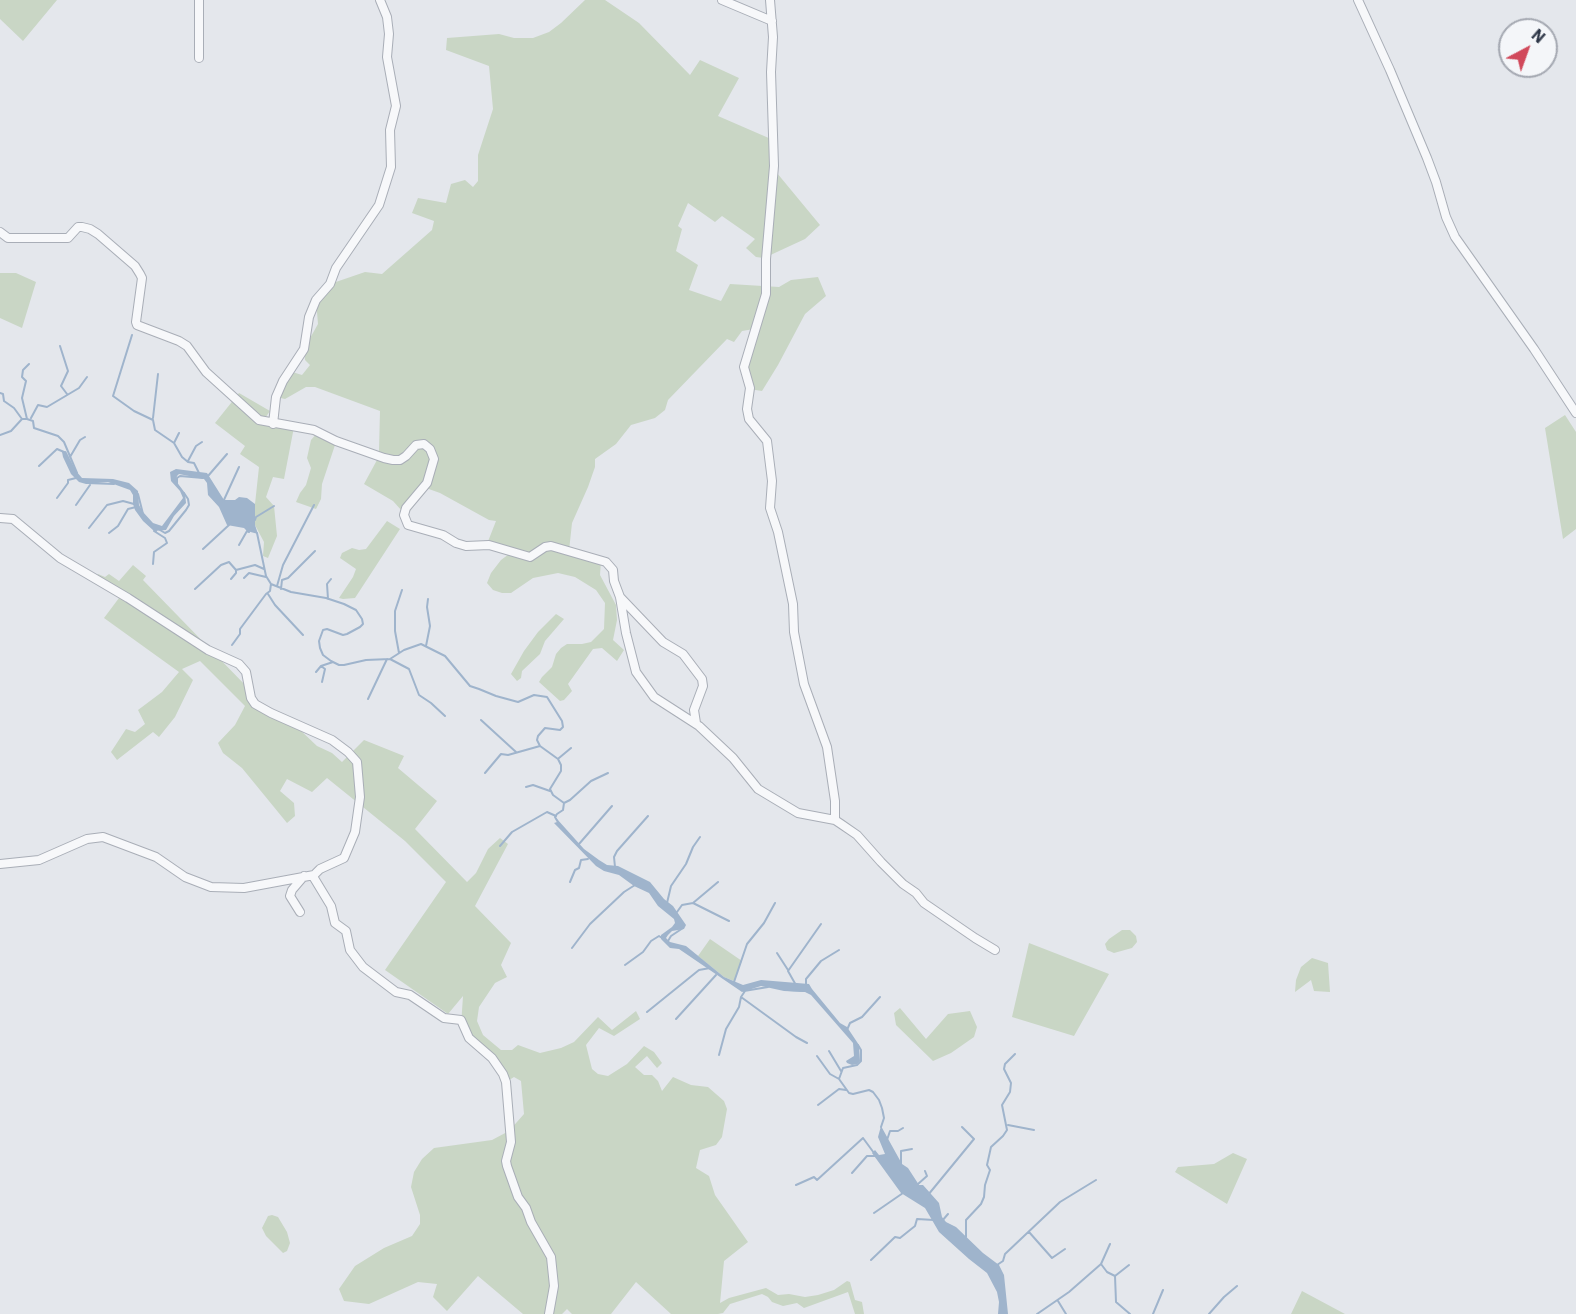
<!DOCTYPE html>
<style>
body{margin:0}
#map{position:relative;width:1576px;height:1314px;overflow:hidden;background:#e4e7ec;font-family:"IBM Plex Sans",sans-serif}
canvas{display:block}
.north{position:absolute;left:1498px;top:18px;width:60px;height:60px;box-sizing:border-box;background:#f4f6f9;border:2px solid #a4a8b1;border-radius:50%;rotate:41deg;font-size:16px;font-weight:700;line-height:24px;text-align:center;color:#2b3445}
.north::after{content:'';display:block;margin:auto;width:21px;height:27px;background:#d1495b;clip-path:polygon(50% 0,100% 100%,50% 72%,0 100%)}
</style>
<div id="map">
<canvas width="1576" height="1314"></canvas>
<div class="north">N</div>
</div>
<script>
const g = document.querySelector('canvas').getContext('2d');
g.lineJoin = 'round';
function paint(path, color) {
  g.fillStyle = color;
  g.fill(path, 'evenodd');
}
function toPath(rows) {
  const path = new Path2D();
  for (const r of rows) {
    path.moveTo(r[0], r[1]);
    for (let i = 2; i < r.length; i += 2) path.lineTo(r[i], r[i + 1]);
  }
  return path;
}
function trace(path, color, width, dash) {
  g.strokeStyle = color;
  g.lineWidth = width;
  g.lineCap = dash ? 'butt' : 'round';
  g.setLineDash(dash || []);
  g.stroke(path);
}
const green = toPath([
 [0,0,57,0,23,41,0,19],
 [585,0,605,0,639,23,690,75,700,60,739,78,718,116,771,139,770,148,772,167,820,225,805,239,764,258,756,257,746,248,755,239,722,216,715,222,688,203,678,226,682,229,676,251,698,265,689,290,721,301,730,284,779,287,791,280,818,277,826,296,805,314,778,365,762,391,749,389,744,378,754,329,742,331,734,342,727,339,668,400,665,410,655,418,631,425,616,444,595,459,595,467,588,487,572,523,569,551,601,561,600,575,616,605,617,620,613,640,624,650,617,661,602,648,593,649,568,684,572,691,564,700,560,701,539,682,542,677,552,667,556,654,561,648,567,644,582,644,591,642,604,629,605,603,596,590,575,577,558,573,533,578,511,593,502,593,493,590,487,583,491,573,501,560,513,551,487,544,496,521,489,520,440,493,426,488,410,511,402,511,393,501,364,484,377,460,379,451,380,411,315,387,306,387,285,399,276,397,289,371,302,375,310,365,305,360,304,349,318,324,316,300,330,284,365,272,382,274,432,230,434,221,412,213,418,198,446,203,451,184,465,180,473,187,478,181,478,155,493,109,489,66,446,50,447,38,499,34,514,38,533,38,549,32,561,23],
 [0,273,16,273,36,282,22,328,0,318],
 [239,393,270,411,263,421,294,427,284,479,273,477,266,497,274,506,277,536,268,558,263,556,264,542,255,525,255,504,259,467,240,454,245,446,215,423],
 [1565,415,1576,432,1576,529,1563,539,1545,428],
 [318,432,336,442,322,484,321,499,316,509,296,502,300,493,306,485,311,468,307,458,311,440],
 [387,521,400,529,355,598,343,599,339,598,353,577,356,569,340,558,342,553,352,548,359,550,366,549],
 [133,565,146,576,143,580,249,689,249,696,298,728,317,746,332,753,342,762,364,740,404,756,398,768,437,801,415,829,467,882,476,873,488,849,500,838,508,844,475,906,511,943,501,965,507,977,495,983,479,1007,477,1021,483,1035,501,1050,512,1050,518,1045,540,1053,561,1048,574,1042,598,1017,612,1030,636,1011,640,1019,614,1036,599,1028,586,1045,592,1069,598,1074,608,1076,627,1064,644,1046,654,1052,662,1063,657,1068,647,1056,635,1067,644,1075,652,1075,658,1081,662,1091,673,1077,691,1085,708,1087,724,1101,727,1109,722,1137,716,1145,700,1150,696,1168,709,1176,715,1195,748,1242,724,1261,720,1303,729,1298,766,1288,778,1295,789,1294,805,1297,818,1295,834,1290,847,1281,850,1282,855,1300,862,1302,864,1314,855,1314,848,1292,804,1308,797,1303,783,1306,772,1302,768,1297,762,1294,730,1304,723,1313,718,1314,671,1314,636,1282,611,1314,572,1314,567,1309,562,1314,523,1314,478,1276,447,1311,433,1297,437,1284,418,1282,369,1304,344,1301,339,1289,355,1266,384,1248,412,1236,420,1224,420,1215,411,1187,414,1172,422,1159,434,1148,492,1140,509,1131,524,1114,521,1081,514,1077,506,1082,461,1026,463,996,448,1014,385,970,446,882,405,841,327,778,312,792,287,779,280,791,294,803,295,816,287,823,242,768,223,753,218,743,235,725,245,706,200,661,182,669,193,680,175,717,159,737,153,732,117,760,111,752,126,729,135,732,145,724,138,710,162,692,179,672,104,618,119,598,93,580,98,574,105,577,109,574,119,581],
 [556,614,564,619,545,641,540,654,522,671,521,678,517,681,511,674,524,651,538,632],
 [1122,930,1130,930,1136,936,1137,942,1132,948,1114,953,1107,950,1105,944,1109,939],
 [710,939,742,961,734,981,724,977,698,956],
 [1029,943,1109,974,1074,1036,1012,1017],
 [1312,958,1328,963,1330,992,1314,991,1311,980,1295,992,1296,980,1301,967],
 [900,1008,926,1039,948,1014,970,1011,977,1027,974,1037,951,1053,933,1061,896,1025,894,1013],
 [1233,1153,1247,1159,1227,1204,1175,1172,1178,1167,1214,1164],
 [272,1215,278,1217,287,1232,290,1243,287,1251,283,1253,266,1236,262,1228,268,1216],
 [1302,1291,1345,1314,1291,1314]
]);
const water = toPath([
 [66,451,76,471,82,478,113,479,129,483,138,491,139,505,143,512,153,523,162,526,183,498,180,491,171,481,170,472,176,469,207,473,224,500,235,500,239,497,247,498,255,504,255,525,258,534,247,531,244,528,227,525,219,507,208,495,207,483,204,479,179,474,177,476,176,481,185,493,186,503,174,516,166,530,154,531,143,521,135,510,133,504,133,495,130,490,108,482,86,484,79,482,71,474,63,457,62,452],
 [557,819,584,849,599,860,607,865,618,866,650,882,664,899,673,906,686,925,684,929,672,931,668,935,666,938,670,942,686,946,724,977,743,985,761,980,809,984,812,989,840,1023,847,1027,859,1045,860,1061,857,1064,852,1065,847,1063,846,1061,854,1056,853,1043,811,995,805,992,784,991,761,986,742,992,679,949,670,948,661,939,661,935,672,927,675,923,674,919,658,906,649,893,634,886,619,875,604,871,596,866,554,823,557,822],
 [881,1126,902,1164,908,1168,919,1185,923,1185,939,1203,942,1217,946,1222,956,1227,983,1253,999,1265,1004,1275,1008,1314,998,1314,999,1302,997,1292,987,1273,969,1259,939,1232,925,1208,901,1193,872,1153,875,1150,879,1155,885,1154,878,1137]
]);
const stream = toPath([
 [132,335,113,396,134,411,153,420,155,430,174,443,182,457,188,462,194,463,199,473],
 [60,346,68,371,61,386,67,394],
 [0,393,3,394,4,401,14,408,22,419],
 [31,418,38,405,47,407,79,388,87,377],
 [153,418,158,374],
 [27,419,22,398,26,381,22,377,23,370,29,364],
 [0,435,11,431,22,419,27,419,33,421,34,428,58,436,64,442,77,473],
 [174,443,179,433],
 [70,457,80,440,85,437],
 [188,461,196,446,202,442],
 [39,466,57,449,64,452],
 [208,476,227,454],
 [87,483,114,484],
 [177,484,177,478,180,476,203,478],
 [138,494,143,514],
 [57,498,68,483,68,480,76,478],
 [223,502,239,467],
 [76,505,90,485],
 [255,520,256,517,274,506],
 [89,528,107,505,123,501,134,504],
 [160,530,165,533,169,531,186,510,189,505,188,499,184,493],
 [109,533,118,526,128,509,136,507],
 [257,533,266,576,271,584,291,592,326,598,344,604,356,610,362,619,363,624,360,627,347,634,343,635,327,629,323,630,319,641,320,648,323,655,331,661,339,665,344,665,366,660,390,659,404,650,421,644,445,656,470,686,479,689,496,696,518,702,534,695,547,697,562,721,563,727,560,730,545,728,538,736,537,740,540,746,558,759,561,765,561,771,550,789,553,795,564,803,563,810,557,814,555,817,559,824],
 [239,545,247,531,249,532],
 [203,549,229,525],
 [153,564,154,552,167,543,165,538,154,531,156,531],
 [244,578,249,573,266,577],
 [231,579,236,573,236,570],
 [277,586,283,565,314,505],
 [195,589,221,565,229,562,236,570,255,565,264,569],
 [281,589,282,580,288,578,315,551],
 [268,594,275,605,303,635],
 [328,599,327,584,331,579],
 [232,645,240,634,240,629,266,594,270,591,271,584],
 [426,646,430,626,427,607,428,599],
 [399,653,395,631,395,611,402,590],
 [390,659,409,669,419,695,431,703,445,716],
 [321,666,325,669,322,682],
 [316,672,321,666,333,662],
 [368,699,387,659],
 [481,720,516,752],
 [559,758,571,748],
 [485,773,501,754,508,755,540,746],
 [526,787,533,785,550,791],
 [564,803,570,800,591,781,608,773],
 [579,844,612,806],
 [500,846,512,832,547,812,556,816],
 [615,867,614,857,617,851,648,816],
 [570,882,575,870,579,868,581,860,588,859],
 [667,903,671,886,686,864,693,847,700,837],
 [693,903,718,882],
 [677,912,682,905,693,903,729,921],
 [668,941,671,936,683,928],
 [572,948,590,924,624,892,635,885],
 [777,953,788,970],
 [625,965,643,952,651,941,659,936,662,938],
 [734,982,747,944,764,923,775,903],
 [806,985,806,979,821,961,839,950],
 [797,987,788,971,821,924],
 [788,990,804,991],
 [744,991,768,987],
 [741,997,796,1037,807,1043],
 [647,1012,699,970,710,968],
 [676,1019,716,975],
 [847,1030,850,1023,862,1017,880,997],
 [858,1045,861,1050,861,1061,857,1065,843,1068,839,1079,849,1093,853,1094,869,1090,873,1092,879,1100,882,1108,884,1118,881,1127],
 [829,1051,841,1071],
 [719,1055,726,1029,739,1007,741,997,745,991],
 [817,1056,830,1074,839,1079],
 [818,1105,839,1089,846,1090],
 [1008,1125,1034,1130],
 [887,1140,890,1131,898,1131,903,1128],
 [901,1165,901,1151,912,1149],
 [852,1173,867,1156,875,1156],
 [918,1184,927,1176,925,1171],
 [796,1185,814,1177,817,1180,863,1138,874,1153],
 [928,1195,974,1139,962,1127],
 [874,1213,903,1193],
 [942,1221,948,1214],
 [1029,1232,1052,1258,1065,1249],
 [966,1237,966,1220,981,1204,984,1197,985,1185,990,1170,987,1165,991,1147,1003,1136,1007,1130,1002,1105,1010,1092,1011,1083,1004,1069,1005,1064,1015,1054],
 [871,1260,895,1237,900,1238,915,1226,917,1219,934,1220],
 [1101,1264,1107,1272,1115,1276,1116,1302,1130,1314],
 [997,1265,1003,1261,1005,1254,1060,1202,1096,1180],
 [1115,1276,1129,1265],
 [1058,1301,1066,1314],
 [1037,1314,1069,1292,1101,1264,1110,1244],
 [1153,1314,1163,1290],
 [1209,1314,1224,1297,1237,1286]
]);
const street = toPath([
 [722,0,772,21],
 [770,0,773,37,771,72,774,166,766,259,766,294,744,367,750,388,747,409,749,419,767,441,772,481,770,508,778,532,793,604,794,632,804,684,827,747,835,801,835,820],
 [1358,0,1390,70,1427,158,1436,182,1446,217,1455,237,1534,349,1576,413],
 [199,58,199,0],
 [0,232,8,238,68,238,78,227,82,227,90,229,98,234,135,266,140,274,142,278,136,322,137,325,179,341,187,346,206,372,259,420,314,430,336,441,384,458,393,460,400,460,406,456,416,445,424,444,430,449,434,459,427,483,406,508,404,515,408,525,443,535,456,543,466,546,489,545,530,557,545,547,551,546,606,562,613,570,614,581,620,597,626,633,636,672,654,697,699,726,733,758,758,789,798,813,835,820,841,824,857,835,881,862,903,884,916,893,924,903,975,938,995,950],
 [273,424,276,397,283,381,304,349,309,317,316,300,330,284,336,268,379,205,391,167,390,130,396,106,387,57,389,34,387,17,380,0],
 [0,518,13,519,60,558,128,598,208,650,239,664,246,672,251,698,255,704,271,713,332,740,348,752,357,762,360,797,355,832,344,858,320,869,314,875,314,878,331,906,335,923,346,931,350,950,363,967,396,992,410,995,444,1018,461,1020,469,1038,492,1058,503,1074,506,1082,511,1142,506,1161,507,1166,518,1197,526,1208,531,1222,551,1257,554,1286,549,1314],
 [620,597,663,642,683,654,702,679,703,686,694,710,696,723],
 [0,864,39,860,87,839,103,837,156,857,185,877,211,887,244,888,314,875],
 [300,912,290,896,292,890,304,876]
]);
paint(green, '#c9d6c5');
paint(water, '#9fb4cc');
trace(stream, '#9fb4cc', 2);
trace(street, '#a9aeb7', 10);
trace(street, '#f7f8fa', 8);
</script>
